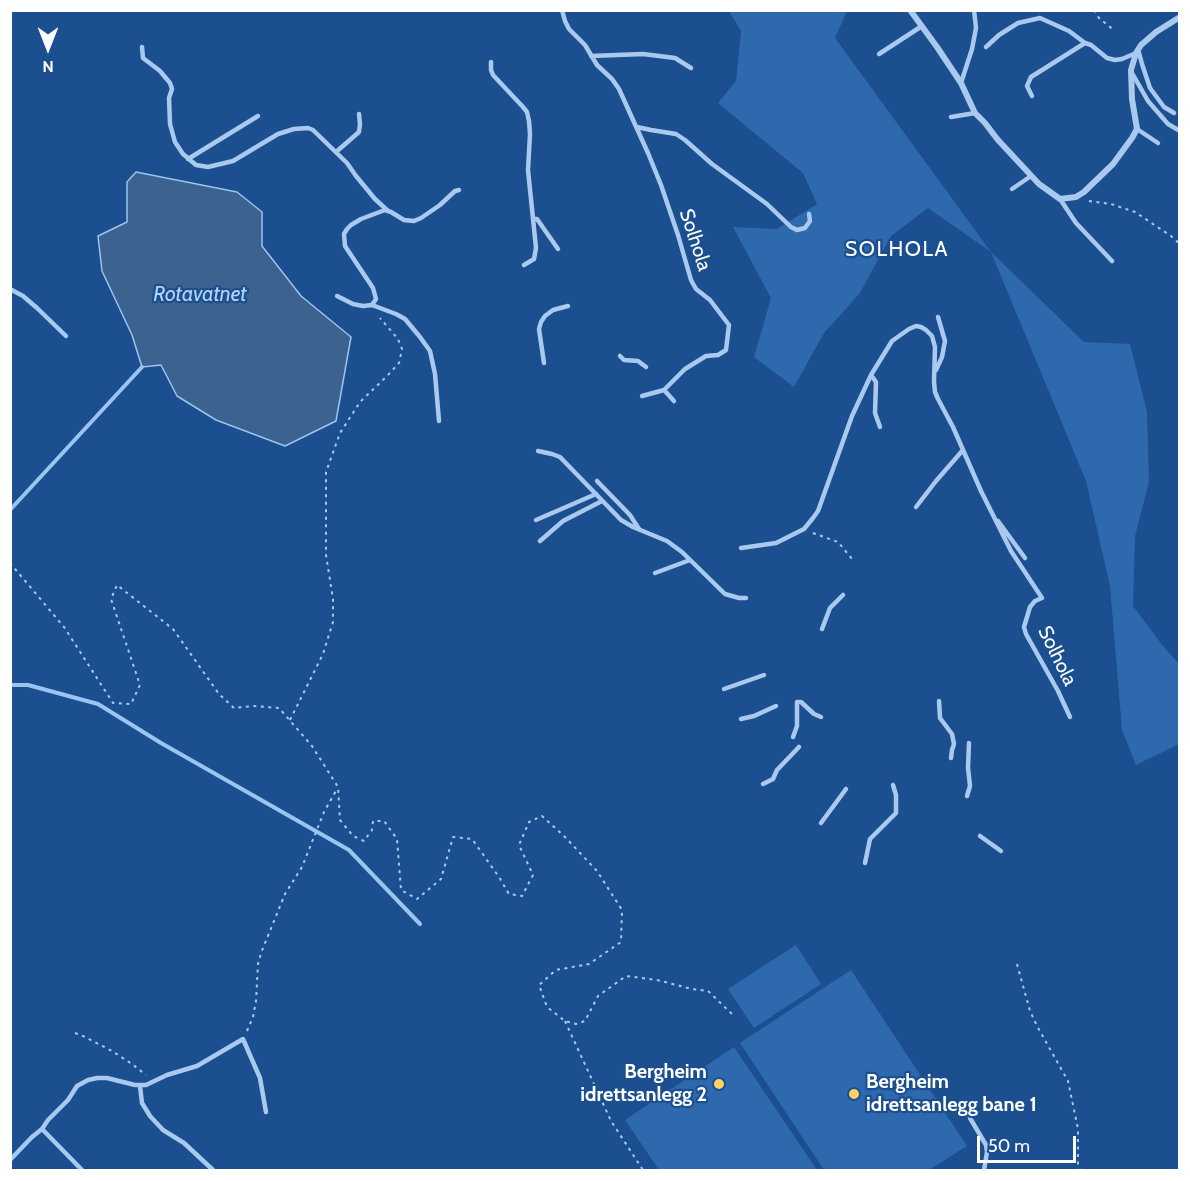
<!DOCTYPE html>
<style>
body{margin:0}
#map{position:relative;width:1190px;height:1181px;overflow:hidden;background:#1b4f8f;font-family:Cabin,sans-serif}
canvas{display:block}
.frame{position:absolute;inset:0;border:12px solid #fff;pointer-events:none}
.north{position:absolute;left:18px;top:18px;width:60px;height:60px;-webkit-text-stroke:4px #1b4f8f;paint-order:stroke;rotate:180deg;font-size:16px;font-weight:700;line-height:24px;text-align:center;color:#fff}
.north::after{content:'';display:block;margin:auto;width:21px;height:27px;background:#fff;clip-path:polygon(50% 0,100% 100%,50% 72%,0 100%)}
.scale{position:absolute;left:977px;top:1136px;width:99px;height:27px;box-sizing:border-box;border:3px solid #fff;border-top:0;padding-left:8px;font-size:18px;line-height:21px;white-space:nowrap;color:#fff;-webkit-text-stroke:4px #1b4f8f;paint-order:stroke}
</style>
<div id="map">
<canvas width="1190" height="1181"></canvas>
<div class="frame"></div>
<div class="north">N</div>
<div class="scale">50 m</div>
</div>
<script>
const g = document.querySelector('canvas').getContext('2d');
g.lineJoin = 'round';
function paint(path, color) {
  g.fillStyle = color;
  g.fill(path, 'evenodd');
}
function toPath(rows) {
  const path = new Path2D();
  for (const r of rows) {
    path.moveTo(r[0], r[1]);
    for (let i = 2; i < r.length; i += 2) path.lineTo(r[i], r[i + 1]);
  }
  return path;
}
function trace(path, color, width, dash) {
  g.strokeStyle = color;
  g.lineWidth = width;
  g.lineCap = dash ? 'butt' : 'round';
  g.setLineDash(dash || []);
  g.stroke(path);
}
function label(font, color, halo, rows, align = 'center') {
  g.font = font + ' Cabin,sans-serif';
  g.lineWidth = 4.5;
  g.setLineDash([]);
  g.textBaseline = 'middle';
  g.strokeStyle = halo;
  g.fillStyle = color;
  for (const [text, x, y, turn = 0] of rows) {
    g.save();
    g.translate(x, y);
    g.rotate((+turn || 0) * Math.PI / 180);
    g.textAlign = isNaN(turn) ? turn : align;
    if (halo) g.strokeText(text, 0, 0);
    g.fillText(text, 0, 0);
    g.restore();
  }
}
const green = toPath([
 [729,11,847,11,835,38,991,252,1084,342,1130,344,1147,412,1149,482,1135,536,1133,606,1163,646,1179,664,1179,744,1136,765,1122,730,1110,586,1086,481,991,252,928,208,891,236,860,293,824,333,794,387,754,357,771,298,733,227,777,229,817,204,803,173,718,103,736,81,741,31],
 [796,945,821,984,754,1028,728,989],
 [851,970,967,1146,929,1170,824,1170,740,1043],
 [734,1047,817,1170,659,1170,625,1120]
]);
const water = toPath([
 [136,172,237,192,262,212,262,246,301,296,351,337,336,421,285,446,216,420,177,396,161,365,142,367,132,335,102,271,98,236,127,222,127,182,136,172]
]);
const stream = toPath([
 [10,510,142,367],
 [10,685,28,685,98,704,161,743,349,850,420,924]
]);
const path = toPath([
 [1094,10,1099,18,1115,31],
 [1089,201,1111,204,1135,212,1171,236,1180,244],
 [813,533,838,542,852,559],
 [10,563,64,627,113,703,131,704,140,685,111,599,117,585,173,629,219,694,234,708,254,706,279,708,312,746,338,787,340,820,353,836,364,841,372,830,373,821,384,821,397,839,401,890,417,899,441,879,453,837,472,839,499,877,509,894,522,896,533,875,519,845,529,822,542,816,565,837,597,871,622,910,621,942,589,964,556,970,539,985,547,1007,565,1021,576,1024,585,1021,598,996,626,976,657,980,692,989,708,991,732,1014],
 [290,720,323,654,333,622,333,599,326,555,326,472,340,433,360,402,387,376,399,363,402,349,398,339,380,318],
 [1017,964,1030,1011,1037,1026,1068,1081,1078,1129,1078,1164,1080,1170],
 [565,1021,611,1121,643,1170],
 [247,1031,253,1017,256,1001,258,964,261,953,285,894,302,867,324,812,337,789],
 [75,1033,81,1035,112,1051,132,1064,146,1075]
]);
const lane = toPath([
 [562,10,565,21,569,29,585,45,597,65,612,79,619,89,648,153,661,185,678,235,691,280,696,289,710,300,729,325,726,350,718,355,706,356,685,369,664,390],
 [142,47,143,58,160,71,170,83,172,89,169,98,170,124,175,142,183,154,196,165,208,167,233,161,278,134,294,129,308,128,313,130,347,163,356,176,375,199,388,211],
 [986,47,999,35,1018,23,1040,18,1069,31,1085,43,1091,45,1107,58,1115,60,1122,59,1136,53],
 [1138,49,1142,64,1150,88,1164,107,1174,113],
 [879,54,922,26],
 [591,56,643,54,675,58,691,68],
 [491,62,491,70,493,75,523,107,527,112,529,121,530,134,528,170,536,248,534,259,524,265],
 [1132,73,1148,101,1168,124,1180,131],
 [961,83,972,49,976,28,974,10],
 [1032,96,1027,86,1031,77,1085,43],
 [951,117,975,113],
 [637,127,651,130,676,134,685,140,712,164,767,204,791,227,797,230,805,228,810,221,809,214],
 [1137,129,1158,143],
 [336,152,359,132,360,124,359,114],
 [188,159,258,116],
 [1012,189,1031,176],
 [1060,199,1076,223,1112,261],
 [533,219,537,219,558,249],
 [10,289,23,296,37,308,66,336],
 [337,296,353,304,363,306,372,305,376,299,373,288,345,246,344,234,347,229,351,225,361,219,385,210,391,212,404,220,414,221,421,218,440,205,455,191,459,190],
 [372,305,396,314,405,319,420,337,430,351,435,374,439,421],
 [620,356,624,360,638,361,646,367],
 [544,363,539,329,541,322,545,316,553,310,568,306],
 [936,370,942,357,945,341,938,317],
 [871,375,876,382,875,413,880,427],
 [642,396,664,390,674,401],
 [538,451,552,454,560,457,621,520,633,527,667,541,682,552,725,594,739,598,746,598],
 [597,481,630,515,639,529],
 [916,507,936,481,963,450],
 [536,520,596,494],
 [998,521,1025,558],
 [540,541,563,521,602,501],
 [741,548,776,543,804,529,813,518,818,511,852,416,871,375,892,341,909,329,916,326,921,327,926,330,932,336,935,347,934,382,935,392,938,399,953,427,981,491,1011,551,1042,598,1035,601,1030,607,1024,627,1026,634,1058,691,1070,717],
 [655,573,690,560],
 [822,629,830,608,843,595],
 [724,689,764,675],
 [939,701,940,718,952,734,954,744,952,750,951,758],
 [741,719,754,716,776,706],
 [793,737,797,726,797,702,801,702,814,714,821,717],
 [763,784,773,779,777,770,799,747],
 [967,796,970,786,968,768,969,743],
 [821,823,846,789],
 [980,836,1001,851],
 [865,863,870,839,896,813,896,795,893,785],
 [140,1086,142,1103,150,1116,163,1130,184,1143,213,1170],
 [970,1118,986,1145,987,1152,984,1170],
 [42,1129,82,1170],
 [10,1160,32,1137,42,1129,48,1120,68,1100,77,1086,88,1080,97,1078,107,1078,135,1085,146,1085,167,1075,197,1066,243,1039,260,1078,266,1112]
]);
const street = toPath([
 [910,10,937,47,961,83,975,113,985,123,998,140,1039,184,1060,199,1076,197,1084,192,1113,164,1132,138,1137,129,1132,99,1131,70,1136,53,1141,45,1156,32,1180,17]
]);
const markers = [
 [719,1084,6,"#ffd166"],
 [854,1094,6,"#ffd166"]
];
const streetNames = [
 ["Solhola",695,240,72],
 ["Solhola",1057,656,64]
];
const poiNames = [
 ["Bergheim",707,1072],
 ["idrettsanlegg 2",707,1095],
 ["Bergheim",866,1082,"left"],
 ["idrettsanlegg bane 1",866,1105,"left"]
];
const neighbourhoodNames = [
 ["SOLHOLA",897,250]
];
const waterNames = [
 ["Rotavatnet",200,295]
];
paint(green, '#2e69ad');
paint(water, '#3c6290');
trace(water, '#9cc4f0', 1.5);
trace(stream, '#9cc4f0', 4);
trace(path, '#a9c9ee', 2, [3, 4.5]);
trace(lane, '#a9c9ee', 4.5);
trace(street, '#a9c9ee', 6);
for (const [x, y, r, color] of markers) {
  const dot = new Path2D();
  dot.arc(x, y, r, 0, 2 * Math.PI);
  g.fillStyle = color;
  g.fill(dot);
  trace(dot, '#1b4f8f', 2);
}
label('20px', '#fff', '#1b4f8f', streetNames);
label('bold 20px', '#fff', '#1b4f8f', poiNames, 'right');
g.letterSpacing = '1.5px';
label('21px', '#fff', '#1b4f8f', neighbourhoodNames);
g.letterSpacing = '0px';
label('italic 21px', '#b5d3f5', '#1b4f8f', waterNames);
</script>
